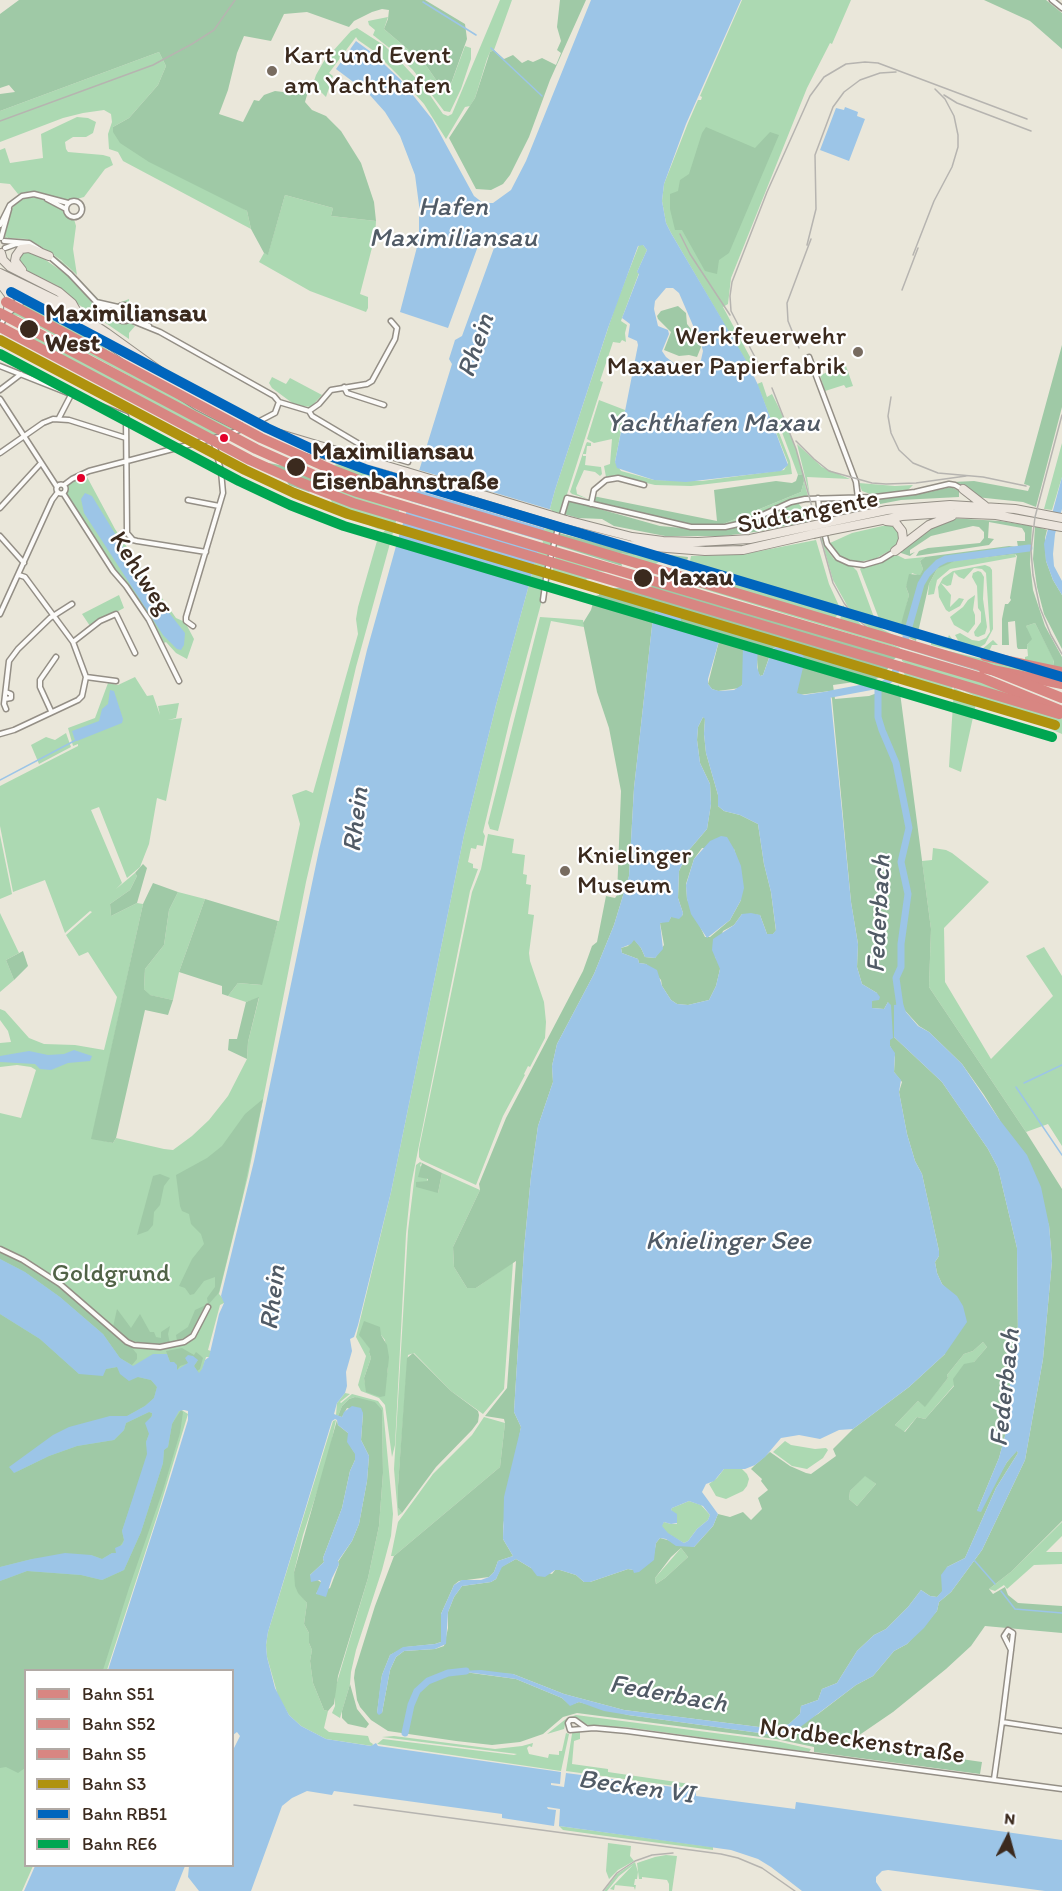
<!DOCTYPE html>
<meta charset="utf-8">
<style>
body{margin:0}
#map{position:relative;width:1062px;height:1891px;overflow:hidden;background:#eae7da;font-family:Itim,sans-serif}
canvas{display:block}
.legend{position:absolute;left:24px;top:1669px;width:210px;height:198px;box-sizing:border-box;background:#fff;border:2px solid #b1aaa5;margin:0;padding:8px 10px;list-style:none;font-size:18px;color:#3b2a1e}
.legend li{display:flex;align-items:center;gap:12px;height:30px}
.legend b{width:30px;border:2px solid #b1aaa5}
.north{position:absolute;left:978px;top:1807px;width:60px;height:60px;-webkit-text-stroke:4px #fff;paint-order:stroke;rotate:6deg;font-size:16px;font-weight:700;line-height:24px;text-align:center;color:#3b2a1e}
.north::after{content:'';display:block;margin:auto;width:21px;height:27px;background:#3b2a1e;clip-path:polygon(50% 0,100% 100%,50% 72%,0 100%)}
</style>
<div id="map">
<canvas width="1062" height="1891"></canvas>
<ul class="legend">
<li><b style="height:8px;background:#d88682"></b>Bahn S51</li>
<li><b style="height:8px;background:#d88682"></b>Bahn S52</li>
<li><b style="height:8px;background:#d88682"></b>Bahn S5</li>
<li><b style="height:8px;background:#af920e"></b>Bahn S3</li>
<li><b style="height:8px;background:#0065bd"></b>Bahn RB51</li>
<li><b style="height:8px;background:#00a651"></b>Bahn RE6</li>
</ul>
<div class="north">N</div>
</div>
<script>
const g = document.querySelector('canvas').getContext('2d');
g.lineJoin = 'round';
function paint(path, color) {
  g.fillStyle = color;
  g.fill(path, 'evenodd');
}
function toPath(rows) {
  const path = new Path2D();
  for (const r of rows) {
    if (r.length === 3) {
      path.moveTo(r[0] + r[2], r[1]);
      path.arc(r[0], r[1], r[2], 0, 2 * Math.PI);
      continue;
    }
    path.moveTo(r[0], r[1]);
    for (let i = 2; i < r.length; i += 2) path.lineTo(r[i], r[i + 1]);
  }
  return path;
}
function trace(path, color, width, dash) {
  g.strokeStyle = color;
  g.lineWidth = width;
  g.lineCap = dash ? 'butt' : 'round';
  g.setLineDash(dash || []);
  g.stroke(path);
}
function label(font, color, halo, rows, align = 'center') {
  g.font = font + ' Itim,sans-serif';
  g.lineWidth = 4.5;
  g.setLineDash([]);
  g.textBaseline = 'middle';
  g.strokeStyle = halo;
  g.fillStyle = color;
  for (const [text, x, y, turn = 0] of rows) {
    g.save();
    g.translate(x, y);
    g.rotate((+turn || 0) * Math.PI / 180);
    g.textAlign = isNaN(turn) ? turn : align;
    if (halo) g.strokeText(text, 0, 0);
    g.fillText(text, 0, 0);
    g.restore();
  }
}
const green = toPath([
 [500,0,512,0,494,50,490,52,487,59,475,98,470,106,465,107,446,139,424,104,399,76,382,59,381,56,358,40,356,37,329,73,333,76,326,97,313,84,316,75,324,61,351,31,357,28,385,46,397,58,425,88,443,114,448,116,452,114],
 [742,0,851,0,832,44,830,43,807,88,731,278,728,304,723,307,756,368,751,370,671,233,666,223,662,201,664,184,688,123,698,100,701,100,702,97,700,96],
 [388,17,384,29,425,64,441,87,448,92,465,46,471,48,471,59,461,89,450,112,444,111,413,70,392,50,373,35,375,30,369,25,368,21],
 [159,52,166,66,158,85,129,118,113,127,247,211,251,229,123,161,118,152,109,149,108,134,112,122,111,114,104,110,83,113,63,118,0,142,0,111],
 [77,117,88,118,96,122,93,133,86,137,73,137,65,142,66,149,68,152,103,155,110,157,113,165,105,169,84,197,66,202,32,191,18,194,10,184,0,183,0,150,5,148,10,163,43,158,41,134],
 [285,195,333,208,331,216,376,221,375,236,360,294,368,297,368,308,366,312,310,291,259,262,264,253,268,254],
 [28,197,40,198,61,208,70,218,74,219,76,226,73,249,77,275,61,260,48,251,64,263,98,299,114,305,129,299,129,304,121,303,115,306,101,302,90,294,70,270,49,253,29,242,10,240,5,238,3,230,7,238,28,241,44,248,27,239,8,238,6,236,4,227,10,211,17,202],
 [639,245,643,245,647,250,637,272,639,273,622,318,621,321,627,325,625,333,626,342,622,340,620,343,613,342,600,381,603,382,552,541,544,572,542,600,510,719,483,832,485,836,483,846,477,845,476,849,471,848,468,862,473,864,473,868,478,869,470,891,411,1185,406,1234,395,1445,392,1457,385,1405,379,1398,361,1391,358,1385,366,1356,356,1337,391,1192,464,835,496,705,555,490,616,304],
 [381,1335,385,1340,388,1368,386,1379,365,1383,364,1378,371,1358,369,1352,371,1349,361,1337],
 [31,250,66,274,92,302,111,312,119,321,133,323,133,325,135,326,129,333,129,339,72,300,58,286,21,268,17,259,20,252],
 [29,303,55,313,177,398,233,429,230,430,219,425,43,329,18,316,11,315,15,309],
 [21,330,74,354,222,432,212,435,207,434,13,335,14,332],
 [846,366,853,386,846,388,844,385,825,391,820,375],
 [272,377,286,384,290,378,322,395,311,407,295,405,272,388,269,383],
 [762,382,767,397,772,394,783,416,796,449,803,474,798,475,780,427,778,430,790,461,792,474,691,486,655,485,617,476,606,477,604,466,610,464,612,439,594,443,587,439,599,400,625,410,615,462,621,471,654,480,702,481,784,470,788,463,757,384],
 [587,442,591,443,591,446,587,446,586,454,583,454,583,456,586,456,585,465,601,467,602,474,600,476,595,472,584,470,576,488,577,494,588,499,572,494,570,492,586,444],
 [1062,443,1062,477,1052,510,1044,509],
 [797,444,822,467,850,479,807,477,810,497],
 [337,464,394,481,372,484,329,468],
 [86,475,115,529,140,567,176,618,185,622,194,639,187,659,176,653,166,642,164,643,150,618,120,574,117,574,67,495,67,485],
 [804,481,808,496,784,504,744,521,722,526,705,526,723,524,801,492],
 [324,482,400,507,356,667,306,882,248,1176,219,1294,226,1302,220,1305,208,1350,211,1351,210,1357,206,1357,201,1375,180,1409,188,1414,159,1510,107,1670,26,1670,26,1866,33,1866,22,1891,0,1891,0,1113,21,1118,36,1070,31,1067,17,1065,0,1067,0,1043,11,1042,8,1031,0,1020,0,1009,5,1011,29,1038,44,1044,75,1045,104,1050,117,997,88,952,79,956,66,935,92,912,90,911,65,933,45,880,13,892,0,826,0,786,78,746,78,744,73,746,68,728,95,718,108,683,118,685,135,677,147,696,153,695,160,715,158,706,179,703,176,718,168,720,182,718,166,801,157,798,149,844,140,867,127,878,99,807,91,810,122,883,116,889,135,873,137,876,130,890,110,904,111,916,137,903,143,904,92,1138,113,1143,116,1138,164,1149,173,1150,192,1136,209,1120,228,1096,247,1059,248,1042,259,998,246,1002,228,996,238,983,261,985,278,921,279,921,300,824,292,795,306,790,313,793,358,634,356,619,358,607,377,541,385,530,378,529,337,512,327,493],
 [859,483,895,486,913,485,907,491,873,495,862,491],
 [796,503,799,504,811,520,807,516,794,517,732,528,746,524],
 [891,524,894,525,901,537,896,547,875,559,858,562,850,561,837,554,830,543,852,533],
 [821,538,823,538,827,550,834,559,853,567,857,571,875,620,882,629,901,639,901,645,871,630,849,609,833,580],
 [816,540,829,584,840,608,839,614,832,620,810,617,721,589,701,578,689,566,691,556,724,555,755,552],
 [612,552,662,559,656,564,653,573,623,564,603,555,604,552],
 [895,554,905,559,925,557,920,561,923,569,920,576,912,573,906,587,909,595,903,621,901,624,894,626,885,619,881,624,860,569,862,567,882,562],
 [1015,554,1016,557,950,569,937,580,934,594,928,595,929,584,937,569,946,564,955,561],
 [556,555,570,559,616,573,578,569,577,573,590,574,590,579,587,579,582,585,551,578],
 [985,565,990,567,992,570,993,629,985,644,980,647,970,647,959,642,955,635,960,633,972,640,979,641,986,638,990,632,986,573,982,569,974,568,964,579,959,577,954,572,951,585,947,586,941,583,951,595,950,607,959,598,964,599,960,606,949,612,946,610,939,597,938,587,943,578,953,571],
 [978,571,981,572,984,577,983,599,987,627,985,634,978,637,975,636,974,632,981,622,981,612,978,608,977,586,972,577,973,573],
 [690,575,728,593,827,623,833,623,840,620,843,605,863,627,877,637,900,648,900,649,687,584,688,577],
 [119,595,124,608,90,626,82,614],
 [975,595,973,610,975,615,975,624,968,633,954,625,950,617,963,607,968,600],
 [540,617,583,620,584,627,551,621,498,831,490,829,488,823],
 [1035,623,1054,660,1053,666,1047,666,1050,669,1062,672,1062,683,962,663,904,646,907,642,914,643,1060,677,1061,674,1038,668,1038,666,1025,661,1025,657,1028,656,1027,645,1030,641,1026,626],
 [949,635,958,646,972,651,981,650,993,640,998,645,992,645,986,658,931,645,931,639,946,643],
 [902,656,988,682,1062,712,1062,734,990,703,907,664,902,661],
 [909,668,953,687,951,690,906,683,904,673],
 [954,688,977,699,961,772,949,767],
 [66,733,71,747,39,764,31,745,46,737,55,740],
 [488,834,514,839,512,853,525,855,523,874,527,875,526,884,531,885,528,914,534,915,529,953,530,961,544,1002,546,1022,545,1038,530,1067,528,1066,524,1074,525,1075,503,1116,476,1185,421,1160,419,1157,419,1149,472,892,481,869],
 [0,835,12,894,0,899],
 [933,848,946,850,952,853,989,882,944,928,945,982,991,1059,1053,996,1026,956,1044,947,1062,976,1062,1146,1048,1124,1026,1132,929,987,931,929,922,861,932,860],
 [178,892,205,899,179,972,173,1000,149,995,144,989,145,969,164,945,169,910],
 [0,913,19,953,6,960,14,980,0,992],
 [420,1162,422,1163,420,1165,428,1181,438,1193,442,1173,480,1190,453,1247,454,1267,467,1288,476,1288,513,1262,504,1389,483,1414,451,1391,414,1353,408,1355,398,1486,398,1508,402,1513,398,1516,394,1469,408,1231,416,1165],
 [983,1342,987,1347,925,1419,917,1417,904,1432,895,1425,918,1401,925,1406,948,1378,947,1375,964,1354,973,1351],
 [345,1393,350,1394,340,1402,341,1403,352,1394,378,1401,383,1408,393,1514,391,1536,382,1570,356,1650,351,1672,350,1684,340,1718,332,1713,335,1706,335,1689,368,1578,379,1526,383,1473,382,1410,355,1397,349,1399,342,1406,338,1416,336,1415,337,1403],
 [484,1417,505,1423,500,1467,394,1556,391,1556,398,1522,433,1474,472,1435],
 [336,1420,328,1458,303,1535,294,1572,301,1595,307,1603,304,1624,309,1633,309,1643,312,1650,310,1661,313,1683,324,1710,328,1711,324,1728,329,1732,368,1736,370,1742,373,1744,372,1746,326,1739,301,1726,289,1715,278,1696,267,1657,266,1645,268,1632,333,1421],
 [785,1441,791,1445,815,1449,826,1448,828,1450,823,1458,807,1469,792,1466,773,1452],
 [892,1447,899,1452,879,1479,869,1471],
 [728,1468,742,1469,747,1474,749,1479,747,1486,743,1491,726,1499,716,1496,709,1484,717,1478,724,1469],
 [865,1475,876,1484,857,1506,849,1499,850,1491],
 [689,1501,701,1505,710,1515,708,1520,697,1529,688,1541,684,1543,668,1534,661,1526,664,1522,671,1524,677,1524,676,1519,671,1510,672,1508],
 [1062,1522,1062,1536,1046,1552,1062,1552,1062,1564,1034,1565,1007,1589,1004,1585,995,1591,989,1589,1012,1571],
 [681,1548,688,1557,665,1578,656,1584,655,1578],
 [576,1715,776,1741,811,1749,809,1752,625,1727,590,1726,573,1718,566,1721,564,1729,547,1734,567,1718],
 [580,1730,580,1739,574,1741,572,1764,608,1769,608,1772,697,1785,697,1789,566,1771,572,1734,573,1731],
 [566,1733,569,1734,561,1771,377,1744,383,1739,391,1740,514,1755,517,1754,382,1737,394,1736,495,1749,522,1746,533,1743,532,1747,529,1746,527,1748,529,1754,548,1758,549,1754,559,1755,559,1751,562,1751],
 [559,1826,713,1847,713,1850,606,1836,563,1830],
 [608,1843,631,1846,630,1856,634,1861,618,1870,609,1879,606,1871],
 [666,1855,677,1856,672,1891,669,1891,669,1884,667,1880,642,1877,642,1879,639,1879,637,1863,655,1857],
 [635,1862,638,1872,637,1879,635,1879,634,1885,636,1885,635,1890,634,1887,615,1885,614,1890,610,1889,633,1865,619,1876,607,1891,604,1891,617,1874]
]);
const forest = toPath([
 [19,0,425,0,465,24,467,39,448,92,441,87,425,64,384,29,388,19,389,10,382,9,372,12,354,21,349,27,307,12,284,14,271,41,244,36,237,53,228,90,219,114,243,122,254,100,259,101,264,95,275,91,283,92,287,87,310,92,311,93,307,95,305,102,312,110,326,116,341,131,361,163,374,202,376,221,331,216,333,208,285,195,268,255,264,253,251,229,247,211,149,162,120,143,113,132,113,127,129,118,158,85,166,66,159,52,0,111,0,94,15,92,9,85,0,88,0,14],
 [560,0,586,0,550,80,529,137,510,175,503,184,491,190,476,189,449,138,475,98,490,52,494,50,504,59,513,55,522,63,528,60,533,62,542,58,556,65,561,53,557,50,561,41,557,27],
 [984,0,1046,0,1062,13,1062,49,1030,21],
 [706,127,755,148,770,132,779,135,729,253,719,260,717,274,705,271,682,230,675,230,670,209,670,194,678,191,680,180,689,174,702,133],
 [678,306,686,313,687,324,691,329,691,337,694,343,698,340,701,347,697,357,689,355,679,356,664,350,671,332,658,319,657,316,661,311],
 [1062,345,1062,407,1036,507,1023,502,976,497,961,484,953,482,974,481,1028,491,1030,486,1024,484],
 [252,460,285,466,317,479,317,484,309,492,289,485,282,474,250,465],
 [803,474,804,481,801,492,723,524,690,524,593,501,593,496,717,521,714,490,776,481,792,483,796,481,798,475],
 [951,487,959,491,959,497,901,500,844,511,878,499,915,495],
 [571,501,660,526,704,530,722,529,807,516,810,521,755,532,723,536,665,536,614,526,602,519,578,518,564,514,567,503],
 [950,518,1000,521,1032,526,1030,564,1033,590,1045,626,1062,657,1062,672,1044,665,1053,666,1054,661,1035,623,1026,626,1032,639,1027,645,1027,649,1018,649,1017,647,1015,621,1008,622,1009,645,1002,645,1002,619,1005,604,1008,604,1011,600,1010,598,1017,556,1015,554,955,561,937,569,929,584,916,641,888,629,881,624,885,619,894,626,901,624,909,595,906,587,909,574,920,575,923,569,920,561,925,557,1009,546,1018,547,1017,541,1025,541,1025,533,1022,528,989,522,988,538,994,539,989,545,916,556,919,551,928,548,980,543,984,538,984,532,979,527,973,526,931,536,910,550,910,554,915,552,910,556,901,553,900,551,931,526],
 [1035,526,1047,530,1045,538,1046,561,1053,580,1062,595,1062,649,1044,614,1037,587,1033,559],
 [559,533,620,549,688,557,687,562,670,558,662,559,612,552,603,553,604,556,621,562,622,566,556,545],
 [654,582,899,655,893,660,884,675,876,679,833,685,835,699,869,696,899,685,931,929,929,987,1026,1132,1062,1189,1062,1521,1012,1571,989,1589,993,1594,1005,1587,1008,1595,1018,1603,1062,1606,1062,1633,985,1626,971,1646,946,1669,893,1712,855,1738,857,1744,982,1762,980,1774,814,1752,814,1747,776,1739,577,1713,563,1717,543,1734,520,1742,492,1745,456,1741,388,1731,371,1720,360,1707,357,1700,354,1678,355,1670,375,1606,394,1556,500,1467,505,1423,504,1419,485,1416,507,1388,516,1261,476,1288,467,1288,454,1267,453,1247,480,1190,479,1184,506,1118,583,971,592,946,597,942,606,896,615,898,617,895,621,791,609,728,597,692,583,623,591,610,595,596,599,595,599,590,624,587,651,587],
 [653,617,681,622,689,628,703,633,714,634,719,641,708,684,712,689,718,691,740,688,743,683,743,656,757,659,758,672,760,676,763,675,772,649,776,647,800,651,801,670,796,693,799,695,830,691,832,699,851,902,858,944,857,967,862,984,877,993,871,1003,872,1008,884,1009,888,1002,890,1046,895,1057,894,1072,902,1082,899,1092,907,1134,915,1161,922,1174,939,1251,939,1256,935,1262,937,1273,942,1284,946,1289,945,1354,909,1387,853,1429,833,1449,836,1456,811,1474,806,1473,790,1466,770,1452,755,1465,751,1469,762,1479,761,1481,768,1490,758,1498,762,1509,751,1520,743,1512,730,1517,718,1514,713,1526,694,1547,660,1538,656,1543,654,1554,633,1570,628,1569,590,1582,584,1582,576,1575,560,1570,555,1570,552,1574,531,1568,516,1559,501,1567,496,1579,491,1582,462,1586,454,1597,448,1612,448,1628,444,1646,435,1649,404,1651,396,1657,390,1670,382,1713,377,1713,382,1675,390,1655,406,1647,435,1644,441,1642,441,1614,454,1585,459,1581,489,1577,494,1572,498,1561,513,1556,503,1539,503,1526,521,1427,514,1412,524,1249,531,1176,538,1126,553,1082,552,1066,557,1044,594,974,614,925,629,876,634,788],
 [894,1005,900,1005,919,1026,929,1032,962,1064,984,1095,999,1119,1049,1225,1052,1261,1043,1359,1025,1460,982,1550,951,1592,939,1602,937,1611,907,1644,894,1651,873,1676,856,1685,818,1714,784,1733,767,1734,628,1715,579,1702,570,1705,562,1698,516,1679,464,1672,513,1674,564,1694,624,1710,775,1729,789,1724,800,1714,801,1706,818,1700,822,1689,837,1683,857,1651,874,1635,886,1629,908,1607,921,1590,930,1596,937,1597,943,1591,947,1567,965,1558,996,1488,1018,1453,1017,1450,1007,1462,977,1511,999,1458,1005,1436,1012,1365,1018,1339,1017,1248,998,1168,988,1149,942,1082,894,1037],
 [983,1342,987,1347,974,1362,964,1364,953,1379,954,1386,925,1419,917,1417,905,1432,895,1425,918,1401,925,1407,948,1378,947,1375,964,1354,973,1351],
 [865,1476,876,1484,857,1506,849,1499,850,1491],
 [681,1548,688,1557,665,1578,656,1584,655,1578,671,1557],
 [703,717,705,718,704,734,706,753,718,795,718,806,724,811,740,815,758,824,764,864,771,892,776,931,773,934,767,934,760,915,742,914,734,925,723,931,715,957,720,964,720,969,716,986,709,1000,688,1005,677,1004,671,1000,662,986,661,980,646,964,639,963,638,959,622,953,621,948,628,946,634,939,641,948,645,957,655,958,664,945,660,923,670,919,671,917,682,916,683,913,678,898,679,871,689,850,707,829,711,804,710,784,700,763,697,740,698,727],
 [702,848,734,849,741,872,741,900,730,920,710,937,705,937,687,899,686,884,694,859],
 [143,864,147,868,137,903,111,916,110,904,130,890,137,876,135,873],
 [153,883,178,892,169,910,164,945,145,969,144,989,150,995,173,1000,168,1015,145,1010,116,1138,113,1143,91,1139,143,904],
 [205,899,278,921,262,985,238,983,228,996,222,994,222,986,179,972],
 [23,951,28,966,14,980,6,960],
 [259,997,248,1042,247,1059,228,1050,229,1039,237,1039,246,1002],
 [263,1099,242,1199,219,1292,217,1295,215,1297,208,1305,204,1308,191,1334,177,1341,176,1335,188,1327,195,1310,208,1304,207,1298,215,1287,215,1277,204,1281,194,1294,190,1295,185,1288,179,1286,192,1259,204,1244,201,1234,191,1224,189,1214,182,1211,180,1206,176,1175,207,1158,222,1146,245,1114],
 [422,1163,442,1173,438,1193,416,1187,416,1182,428,1181,428,1179,418,1177],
 [160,1174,170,1178,164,1186,160,1205,154,1212,153,1225,148,1231,137,1235,153,1176],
 [0,1249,23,1260,60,1284,127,1342,137,1354,137,1359,132,1365,120,1358,103,1334,60,1297,25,1272,0,1259],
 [117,1309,131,1328,140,1314,150,1332,154,1332,156,1337,161,1338,161,1332,170,1326,168,1334,170,1344,146,1345,126,1338,113,1327],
 [0,1314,40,1339,79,1374,117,1367,138,1377,151,1380,157,1387,154,1398,145,1406,127,1416,110,1416,14,1473,49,1456,77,1446,114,1440,124,1430,126,1423,149,1412,152,1413,149,1434,146,1442,148,1454,122,1531,124,1540,116,1553,112,1553,102,1559,91,1555,32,1559,0,1567],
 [364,1321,380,1327,381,1335,387,1345,389,1357,385,1396,380,1397,366,1392,364,1378,371,1358,369,1352,370,1349,359,1335],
 [182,1348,194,1355,196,1352,201,1356,203,1358,200,1369,197,1371,194,1366,198,1360,180,1366,177,1370,170,1362,166,1351],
 [413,1353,451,1391,478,1411,479,1415,478,1422,472,1430,436,1467,402,1513,398,1508,398,1486,407,1358],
 [355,1397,375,1402,382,1410,383,1473,379,1526,368,1578,338,1676,334,1704,328,1711,324,1710,313,1683,310,1661,312,1650,309,1643,309,1633,304,1624,307,1603,298,1593,295,1586,294,1572,337,1420,338,1425,348,1433,352,1449,356,1454,355,1460,350,1471,342,1508,323,1558,324,1562,310,1575,322,1583,316,1594,330,1588,339,1564,338,1562,352,1541,359,1524,367,1481,369,1456,361,1440,363,1413,347,1408,342,1417,338,1416,342,1406,349,1399],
 [181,1410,183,1412,180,1433,163,1490,129,1588,103,1670,26,1670,25,1768,18,1773,6,1767,0,1768,0,1581,27,1571,81,1575,102,1580,124,1570,141,1532,163,1463,164,1450,168,1447,172,1424],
 [350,1684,357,1709,369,1724,366,1728,348,1724,342,1718,342,1711]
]);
const water = toPath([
 [591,0,741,0,686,124,664,184,662,201,666,223,671,233,747,362,758,385,788,465,781,471,686,482,654,480,617,468,615,462,638,345,637,341,628,337,630,324,622,318,639,274,637,272,647,250,643,245,638,246,608,328,555,490,496,705,464,835,391,1192,358,1325,354,1337,350,1339,352,1351,346,1372,347,1386,345,1393,337,1403,334,1414,342,1417,344,1412,352,1406,361,1408,363,1413,361,1440,369,1456,367,1481,359,1524,352,1541,338,1561,339,1564,332,1578,326,1597,316,1594,321,1582,320,1580,311,1582,310,1575,324,1562,323,1558,342,1508,350,1471,355,1460,355,1454,347,1442,348,1433,338,1425,337,1420,335,1419,332,1421,268,1632,266,1645,267,1657,275,1688,289,1715,301,1726,326,1739,371,1746,376,1743,378,1746,561,1772,560,1784,551,1783,551,1785,564,1787,566,1773,696,1790,696,1796,795,1809,796,1802,1062,1840,1062,1891,1045,1891,888,1870,882,1871,876,1877,876,1882,882,1891,802,1891,771,1867,758,1859,731,1850,559,1826,560,1809,547,1807,548,1809,556,1810,554,1826,502,1818,502,1814,334,1791,332,1795,307,1791,292,1798,282,1806,251,1891,199,1891,188,1877,189,1866,232,1866,233,1750,240,1736,237,1732,233,1735,232,1670,108,1670,168,1485,188,1420,188,1411,184,1410,179,1411,172,1424,168,1447,164,1450,163,1463,141,1532,124,1570,102,1580,81,1575,27,1571,0,1581,0,1567,32,1559,65,1553,91,1555,102,1559,112,1553,116,1553,115,1548,122,1545,124,1540,122,1531,147,1454,146,1442,149,1434,145,1423,152,1416,152,1413,149,1412,126,1423,124,1430,114,1440,77,1446,49,1456,14,1473,9,1467,53,1435,69,1427,110,1416,127,1416,145,1406,154,1398,157,1387,151,1380,138,1377,129,1381,120,1374,117,1367,106,1369,103,1376,79,1374,40,1339,0,1314,0,1259,25,1272,60,1297,103,1334,120,1358,133,1366,153,1354,167,1354,170,1362,174,1362,177,1365,177,1370,188,1363,185,1358,188,1355,193,1356,198,1360,194,1366,199,1373,202,1369,205,1360,209,1357,219,1314,224,1303,221,1296,254,1161,319,850,367,650,398,539,452,364,449,359,455,340,462,336,498,237,496,233,488,234,478,246,448,328,400,312,417,247,419,231,419,205,415,175,400,136,385,112,368,93,336,69,356,41,371,52,400,79,432,119,474,196,483,203,493,203,511,190,526,161],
 [666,288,673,288,679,293,701,344,703,351,701,360,689,373,679,373,676,368,674,372,671,371,665,365,667,363,672,368,675,364,666,357,662,351,669,334,668,330,658,326,654,309,655,301],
 [845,107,858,112,857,116,865,119,849,161,820,150,836,108,844,110],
 [1062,477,1062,509,1055,534,1053,554,1054,566,1062,581,1062,595,1053,580,1046,561,1044,544],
 [85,493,92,496,122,545,151,590,185,633,184,645,181,650,177,649,163,635,84,513,81,499],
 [664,605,677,611,681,616,681,622,689,628,703,633,714,634,717,638,719,641,708,679,708,684,712,689,719,691,734,690,742,685,743,645,744,641,748,641,758,645,757,667,760,676,763,675,772,650,776,647,800,651,805,659,797,693,804,695,830,691,851,902,858,944,857,967,862,984,877,993,880,997,879,1000,872,1001,872,1008,884,1009,888,1002,891,1005,893,1038,890,1040,890,1046,895,1053,894,1072,901,1080,899,1092,907,1134,915,1161,922,1174,939,1251,939,1256,935,1262,937,1273,942,1284,957,1296,963,1306,967,1322,945,1354,909,1387,853,1429,839,1430,820,1439,799,1435,781,1438,765,1457,755,1465,745,1469,724,1469,714,1481,706,1484,702,1492,718,1514,713,1526,694,1547,676,1546,666,1539,660,1538,656,1543,654,1560,639,1572,634,1573,633,1570,628,1569,590,1582,584,1582,576,1575,560,1570,555,1570,545,1577,537,1576,531,1568,516,1559,502,1567,496,1579,491,1582,462,1586,454,1597,448,1612,446,1644,435,1649,404,1651,396,1657,390,1670,382,1713,379,1715,377,1713,380,1687,382,1675,390,1655,403,1647,435,1644,441,1642,441,1614,454,1585,462,1580,481,1580,489,1577,494,1572,498,1561,513,1556,503,1539,504,1497,521,1427,514,1412,524,1249,531,1176,538,1126,553,1082,552,1066,557,1044,594,974,614,925,629,876,634,788,653,617,657,609],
 [703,717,705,719,704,734,706,753,718,795,718,806,724,811,740,815,758,824,764,864,771,892,776,930,773,934,767,934,760,915,751,913,742,914,734,925,713,939,712,950,720,969,716,986,709,1000,688,1005,677,1004,671,1000,662,986,657,970,646,964,639,963,638,959,622,953,621,948,631,944,634,940,641,948,645,957,655,958,663,949,660,923,669,922,671,917,679,919,682,916,683,913,678,898,679,871,689,850,707,829,711,804,710,784,700,763,697,740,698,727],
 [689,1501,703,1506,710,1515,708,1520,697,1529,688,1541,684,1543,668,1533,662,1526,664,1522,671,1524,677,1523,677,1514,671,1510,672,1508],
 [110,690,114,691,123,719,122,723,77,741,75,740,72,731,99,721,102,709,108,704],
 [721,836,727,837,734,849,741,866,744,888,741,900,730,920,707,938,691,914,687,899,686,885,694,859,710,841],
 [903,1004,906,1012,918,1026,929,1032,962,1064,999,1119,1027,1155,1041,1187,1049,1225,1052,1261,1043,1359,1025,1460,982,1550,951,1592,939,1602,937,1611,924,1628,907,1644,894,1651,873,1676,856,1685,799,1728,784,1733,767,1734,628,1715,604,1711,579,1702,570,1706,562,1698,516,1679,459,1671,481,1670,513,1674,564,1694,624,1710,775,1729,789,1724,800,1714,801,1706,818,1700,822,1689,837,1683,857,1651,874,1635,886,1629,908,1607,921,1590,930,1596,937,1597,942,1591,941,1575,947,1567,965,1558,996,1488,1018,1453,1017,1451,1007,1462,981,1512,977,1511,999,1458,1005,1436,1012,1365,1018,1339,1017,1248,998,1168,988,1149,942,1082,894,1037,894,1005],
 [74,1050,92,1056,90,1061,68,1063,51,1070,40,1069,35,1064,0,1062,0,1056,29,1051,48,1055,64,1054],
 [35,1866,185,1866,175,1891,24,1891]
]);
const pier = toPath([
 [416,469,552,510,547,529,410,488],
 [407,500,543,541,541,550,404,508]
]);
const stream = toPath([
 [423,2,476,35],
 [491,48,542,96],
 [0,780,76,740],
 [1024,1083,1062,1065],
 [1016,1087,1062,1155],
 [974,1560,995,1584],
 [1001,1591,1015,1609,1062,1613]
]);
const river = toPath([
 [906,637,921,584,927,574,938,563,946,559,1029,548],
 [878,685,878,717,882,730,896,763,909,828,901,862,908,894,901,944,901,967,896,978,901,1013],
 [831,694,884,684,893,677,898,665],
 [405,1733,411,1705,417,1691,428,1681,448,1673,466,1671]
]);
const street = toPath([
 [1052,0,1062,8],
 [47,199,66,209],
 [74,209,8],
 [0,225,10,205,22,196,34,194,68,203],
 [1,238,9,209],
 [4,241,29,243,40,250],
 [5,248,16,244,29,246],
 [49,256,70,274,99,305,116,312],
 [96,302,118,307],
 [124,313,8],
 [131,314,133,317,149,326],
 [128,319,160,332,274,396,279,402,309,411,312,416,371,451,408,462],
 [0,327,7,312],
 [809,357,856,482,858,498],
 [0,366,126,416,127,533,133,540,137,541,206,552],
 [344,387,347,393,384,405],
 [0,390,21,374],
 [0,399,57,487],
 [309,411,319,404,331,390,367,384,372,381,395,339,397,328,391,321],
 [59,418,72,393],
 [254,424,275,413,279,402],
 [0,453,43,423,53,419,69,420,126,438],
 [61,489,4.5],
 [64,485,72,479,89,471,226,435,242,429],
 [63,493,113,571,126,586,149,620,179,681],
 [818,498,820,516,827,544,838,558,849,563,864,565,881,560,894,552],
 [188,500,219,506],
 [591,504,594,490,606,480,618,478,644,485],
 [0,508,41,463],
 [561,518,567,498,691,527,725,527,747,522,791,502,805,499,875,497,915,492,949,484,955,485,962,489],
 [0,536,24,563],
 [543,600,547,571,558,528],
 [0,614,52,500,58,492],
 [193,626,186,621,186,617,223,493,221,471,213,439],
 [73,642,100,621,116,614,135,653],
 [86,677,116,681],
 [5,699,11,698,11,694,6,692],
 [6,709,4,704,9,661,18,649,50,618,72,604],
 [51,711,40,687,40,680,56,657],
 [0,734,14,730,78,700,82,696,86,677,73,642,25,577,19,575],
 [0,1249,23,1260,60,1284,127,1342,134,1345,160,1347,184,1342,193,1336,208,1307],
 [1002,1722,1062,1731],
 [586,1728,575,1720,570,1720,568,1723,570,1730,594,1728,627,1731,1062,1789],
 [994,1779,1002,1722,1011,1650,1013,1633,1008,1630,1004,1636,1011,1650]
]);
const highway = toPath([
 [1,253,3,260,10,267,59,292,72,303,77,312],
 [22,270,15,261,16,256,21,249,29,248,49,256],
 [0,273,60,302,107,333,186,390,247,423],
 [0,279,63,311,172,389,198,406,238,426],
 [0,283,9,295,8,310],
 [7,312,22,300,40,300],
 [260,428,407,472],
 [250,431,404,480],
 [963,489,985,506],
 [566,520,632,537,663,541,698,542,750,539,811,526],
 [886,521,895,522,902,531,903,539,900,547],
 [825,523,887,510,950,505,1015,509,1062,518],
 [562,528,629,545,705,551,743,550,813,534],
 [827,531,902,516,946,513,996,515,1062,527],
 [895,551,929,525,952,516]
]);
const rail = toPath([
 [944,95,957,103,1031,131],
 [0,121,153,65,192,44,214,30,235,0],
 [680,234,690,254,730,315],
 [807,245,816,209,815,155,833,107,844,92,860,80,880,73,896,72],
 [913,255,934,201,952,167,958,147,958,135,954,116,945,99,935,89],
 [902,290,918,248],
 [799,348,788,321,787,303,811,239],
 [757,361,731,311,730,296,732,282,767,192,810,96,824,77,846,64,865,62,878,63,1027,119],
 [772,388,796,449,833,583,844,603,854,616,871,631,896,645,1062,696],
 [891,397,888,416,891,433,899,450,913,463,938,473,983,477,1026,486],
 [1062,415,1035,517,1031,550,1033,575,1040,608,1051,635,1062,654],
 [796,441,814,459,829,471,872,483,886,484,916,483,966,476],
 [354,1805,721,1854,738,1858,762,1868,795,1891],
 [603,1891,617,1873,635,1861,652,1855,673,1853]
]);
const highwayBridge = toPath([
 [247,423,260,428],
 [238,426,250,431],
 [407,472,566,520],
 [404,480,562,528],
 [811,526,825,523],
 [813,534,827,531]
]);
const rail1 = toPath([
 [0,313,256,449,330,482,357,492,559,553,982,678,1062,711],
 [983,668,1062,684]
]);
const rail2 = toPath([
 [0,327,250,460,299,482,353,503,1059,714]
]);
const rail3 = toPath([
 [6,302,261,438,335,471,361,481,562,541,985,667,1062,698],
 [985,656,1062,672]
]);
const rail4 = toPath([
 [0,340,245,470,294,493,348,514,1055,725]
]);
const rail5 = toPath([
 [11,292,267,428,312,449,365,469,1062,677]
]);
const rail6 = toPath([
 [0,354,239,481,290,505,344,526,1052,737]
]);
const markers = [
 [272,71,6,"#786c60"],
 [29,329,10,"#3b2a1e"],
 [858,352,6,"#786c60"],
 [224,438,5,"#e4002b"],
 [296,467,10,"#3b2a1e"],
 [81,478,5,"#e4002b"],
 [643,578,10,"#3b2a1e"],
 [565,871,6,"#786c60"]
];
const poiNames = [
 ["Kart und Event",284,56],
 ["am Yachthafen",284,86],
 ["Werkfeuerwehr",846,337,"right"],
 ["Maxauer Papierfabrik",846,367,"right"],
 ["Knielinger",577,856],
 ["Museum",577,886]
];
const stopNames = [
 ["Maximiliansau",45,314],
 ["West",45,344],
 ["Maximiliansau",312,452],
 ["Eisenbahnstraße",312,482],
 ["Maxau",659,578]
];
const streetNames = [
 ["Südtangente",808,513,-11],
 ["Kehlweg",140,574,57],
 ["Nordbeckenstraße",862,1742,8]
];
const parkNames = [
 ["Goldgrund",111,1274]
];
const waterNames = [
 ["Hafen",453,208],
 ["Maximiliansau",453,239],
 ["Rhein",477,346,-71],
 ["Yachthafen Maxau",713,424],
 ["Rhein",357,820,-83],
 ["Federbach",880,914,-87],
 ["Knielinger See",728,1242],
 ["Rhein",274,1298,-83],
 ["Federbach",1006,1388,-84],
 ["Federbach",668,1695,10],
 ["Becken VI",636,1788,8]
];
paint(green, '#acd9b2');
paint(forest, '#9fc9a6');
paint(water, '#9cc5e7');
paint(pier, '#eae7da');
trace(stream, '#9cc5e7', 1.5);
trace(river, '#9cc5e7', 7);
trace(street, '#948f86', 7);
trace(highway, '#948f86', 10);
trace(street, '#fcfbf9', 4);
trace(highway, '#ede6de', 8);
trace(rail, '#b6b4b0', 1.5);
trace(highwayBridge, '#948f86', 10, []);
trace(highwayBridge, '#ede6de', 8);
trace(rail1, '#d88682', 10);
trace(rail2, '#d88682', 10);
trace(rail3, '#d88682', 10);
trace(rail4, '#af920e', 10);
trace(rail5, '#0065bd', 10);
trace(rail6, '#00a651', 10);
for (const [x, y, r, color] of markers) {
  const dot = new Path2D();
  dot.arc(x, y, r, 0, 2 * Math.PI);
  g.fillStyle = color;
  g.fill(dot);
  trace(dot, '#fff', 2);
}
label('26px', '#3b2a1e', '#fff', poiNames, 'left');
label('bold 26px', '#3b2a1e', '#fff', stopNames, 'left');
label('26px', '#3b2a1e', '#fff', streetNames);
label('26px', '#516347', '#fff', parkNames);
label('italic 27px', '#515b66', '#fff', waterNames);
</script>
